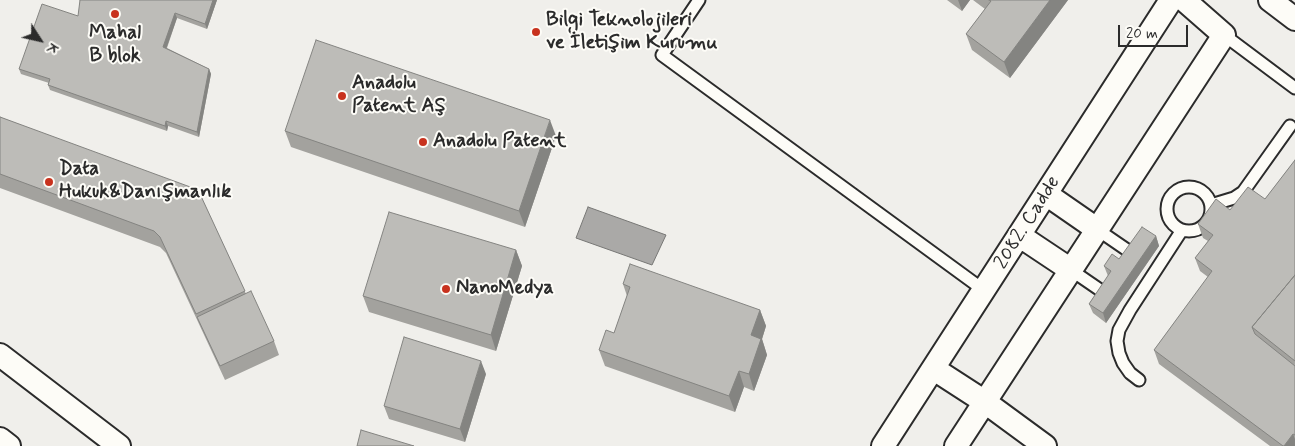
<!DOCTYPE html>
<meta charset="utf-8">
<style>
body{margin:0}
#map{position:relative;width:1295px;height:446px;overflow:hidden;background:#f0efeb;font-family:Mynerve,sans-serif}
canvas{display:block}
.north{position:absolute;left:15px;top:15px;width:50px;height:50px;-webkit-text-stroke:4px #fdfcf7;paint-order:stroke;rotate:125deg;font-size:14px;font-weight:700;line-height:20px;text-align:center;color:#2b2b2b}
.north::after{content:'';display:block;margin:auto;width:18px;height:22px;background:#2b2b2b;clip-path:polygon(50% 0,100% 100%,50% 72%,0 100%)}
.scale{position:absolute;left:1118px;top:25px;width:70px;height:22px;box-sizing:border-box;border:2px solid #2b2b2b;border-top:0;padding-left:6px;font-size:15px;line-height:18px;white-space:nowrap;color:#2b2b2b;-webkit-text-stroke:4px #fdfcf7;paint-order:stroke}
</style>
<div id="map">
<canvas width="1295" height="446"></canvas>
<div class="north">K</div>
<div class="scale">20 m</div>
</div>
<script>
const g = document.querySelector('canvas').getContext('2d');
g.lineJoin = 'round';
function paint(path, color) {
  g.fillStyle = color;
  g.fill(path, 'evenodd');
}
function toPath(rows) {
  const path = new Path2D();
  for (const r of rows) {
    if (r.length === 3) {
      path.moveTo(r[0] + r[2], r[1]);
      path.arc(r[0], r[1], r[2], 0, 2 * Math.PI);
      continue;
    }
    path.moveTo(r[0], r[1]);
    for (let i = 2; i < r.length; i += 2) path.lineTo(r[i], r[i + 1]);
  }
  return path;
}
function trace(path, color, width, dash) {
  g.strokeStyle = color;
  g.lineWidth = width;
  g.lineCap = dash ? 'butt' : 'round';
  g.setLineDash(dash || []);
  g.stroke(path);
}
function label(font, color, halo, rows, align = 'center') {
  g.font = font + ' Mynerve,sans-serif';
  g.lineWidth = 4;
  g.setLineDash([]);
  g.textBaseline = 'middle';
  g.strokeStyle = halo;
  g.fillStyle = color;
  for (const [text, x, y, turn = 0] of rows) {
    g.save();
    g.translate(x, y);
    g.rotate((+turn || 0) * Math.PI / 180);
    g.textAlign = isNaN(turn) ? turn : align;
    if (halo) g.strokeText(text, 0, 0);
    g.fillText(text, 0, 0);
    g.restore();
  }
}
const water = toPath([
 [588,207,666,235,652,265,576,238,588,207]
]);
const service = toPath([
 [699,0,662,55,985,291],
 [1224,35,1295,88],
 [1189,209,22],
 [1211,205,1234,198,1243,192,1290,126],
 [1098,230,1133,254],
 [1071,270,1106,294],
 [1139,380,1130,373,1123,363,1119,353,1117,341,1119,330,1130,310,1182,230]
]);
const minor = toPath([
 [1270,0,1295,19],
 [1046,194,1098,230],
 [1020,236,1071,270],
 [0,355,119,446],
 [934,369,985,402,1045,446],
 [0,439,9,446],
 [883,446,1171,0],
 [956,446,1224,35,1184,0]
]);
const wall = toPath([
 [217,0,207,29,177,18,167,48,209,69,211,74,199,137,168,126,167,131,50,90,48,85,49,83,21,74,19,69,78,16],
 [947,0,970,0,962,11],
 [973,0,1068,0,1010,78,972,50,966,34,985,9],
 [0,117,200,194,246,294,274,341,279,355,225,380,166,253,160,247,0,188],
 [285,131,556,136,525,227,291,147],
 [1295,160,1295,446,1270,446,1159,364,1154,350,1208,277,1200,271,1195,258,1208,241,1203,238,1198,224,1230,210,1265,199],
 [1156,236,1159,246,1106,323,1093,313,1089,304,1108,276,1104,266,1119,259],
 [516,250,522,266,496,351,369,312,363,296],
 [623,284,760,310,766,326,762,339,767,355,754,391,744,387,735,412,605,366,599,350,614,333,627,296],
 [486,374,465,442,389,419,384,406]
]);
const shadedWall = toPath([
 [213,0,217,0,207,29,205,24],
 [958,0,970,0,962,11],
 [1050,0,1068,0,1010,78,1004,62],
 [175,13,177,18,165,52,163,47],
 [209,69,211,74,199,137,197,132],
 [550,120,556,136,525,227,519,211],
 [166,121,168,126,167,131,165,126],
 [1156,236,1159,246,1106,323,1103,313],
 [516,250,522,266,496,351,491,335],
 [760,310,766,326,762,339,767,355,754,391,749,374,751,335],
 [481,361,486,374,465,442,460,429],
 [739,371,744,387,735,412,729,396],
 [1293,434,1295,439,1295,446,1284,446]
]);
const building = toPath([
 [80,0,213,0,205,24,175,13,163,47,209,69,197,132,166,121,165,126,48,85,50,79,19,69,42,4,78,16,80,0],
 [989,0,1050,0,1004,62,966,34,991,1,989,0],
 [316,40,550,120,519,211,285,131,316,40],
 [0,117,193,188,200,194,245,291,196,314,160,237,154,231,0,174,0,117],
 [1295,160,1295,275,1252,327,1255,334,1295,366,1295,435,1293,434,1284,446,1283,446,1154,350,1212,271,1195,258,1213,235,1198,224,1216,199,1230,210,1248,187,1265,199,1295,160],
 [389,212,516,250,491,335,363,296,389,212],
 [1142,227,1156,236,1103,313,1089,304,1111,271,1104,266,1112,254,1119,259,1142,227],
 [630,264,760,310,751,335,761,339,749,374,739,371,729,396,599,350,606,330,614,333,630,287,623,284,630,264],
 [1295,275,1295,361,1252,327,1295,275],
 [251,291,274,341,220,366,197,317,251,291],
 [404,337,481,361,460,429,384,406,404,337],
 [361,430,414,446,357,446,361,430]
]);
const markers = [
 [115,14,5,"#c8321e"],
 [536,32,5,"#c8321e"],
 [342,96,5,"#c8321e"],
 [423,142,5,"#c8321e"],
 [49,182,5,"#c8321e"],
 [446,289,5,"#c8321e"]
];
const poiNames = [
 ["Bilgi Teknolojileri",546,21],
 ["ve İletişim Kurumu",546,44],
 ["Mahal",115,34,"center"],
 ["B blok",115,57,"center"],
 ["Anadolu",352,84],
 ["Patent AŞ",352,107],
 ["Anadolu Patent",433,142],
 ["Data",59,170],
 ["Hukuk&Danışmanlık",59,193],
 ["NanoMedya",456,289]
];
const streetNames = [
 ["2082. Cadde",1028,223,-58]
];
paint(water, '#aaa9a7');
trace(water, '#777775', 1);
trace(service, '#2b2b2b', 15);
trace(minor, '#2b2b2b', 26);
trace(service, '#fdfcf7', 11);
trace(minor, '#fdfcf7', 22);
paint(wall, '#a3a29e');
paint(shadedWall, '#848481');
paint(building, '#bdbcb8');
trace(building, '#848481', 1);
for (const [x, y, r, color] of markers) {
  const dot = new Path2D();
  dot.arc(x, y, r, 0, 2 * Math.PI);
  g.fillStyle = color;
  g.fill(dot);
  trace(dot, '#fdfcf7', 2);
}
label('bold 20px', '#2b2b2b', '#fdfcf7', poiNames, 'left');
label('20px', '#2b2b2b', '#fdfcf7', streetNames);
</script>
